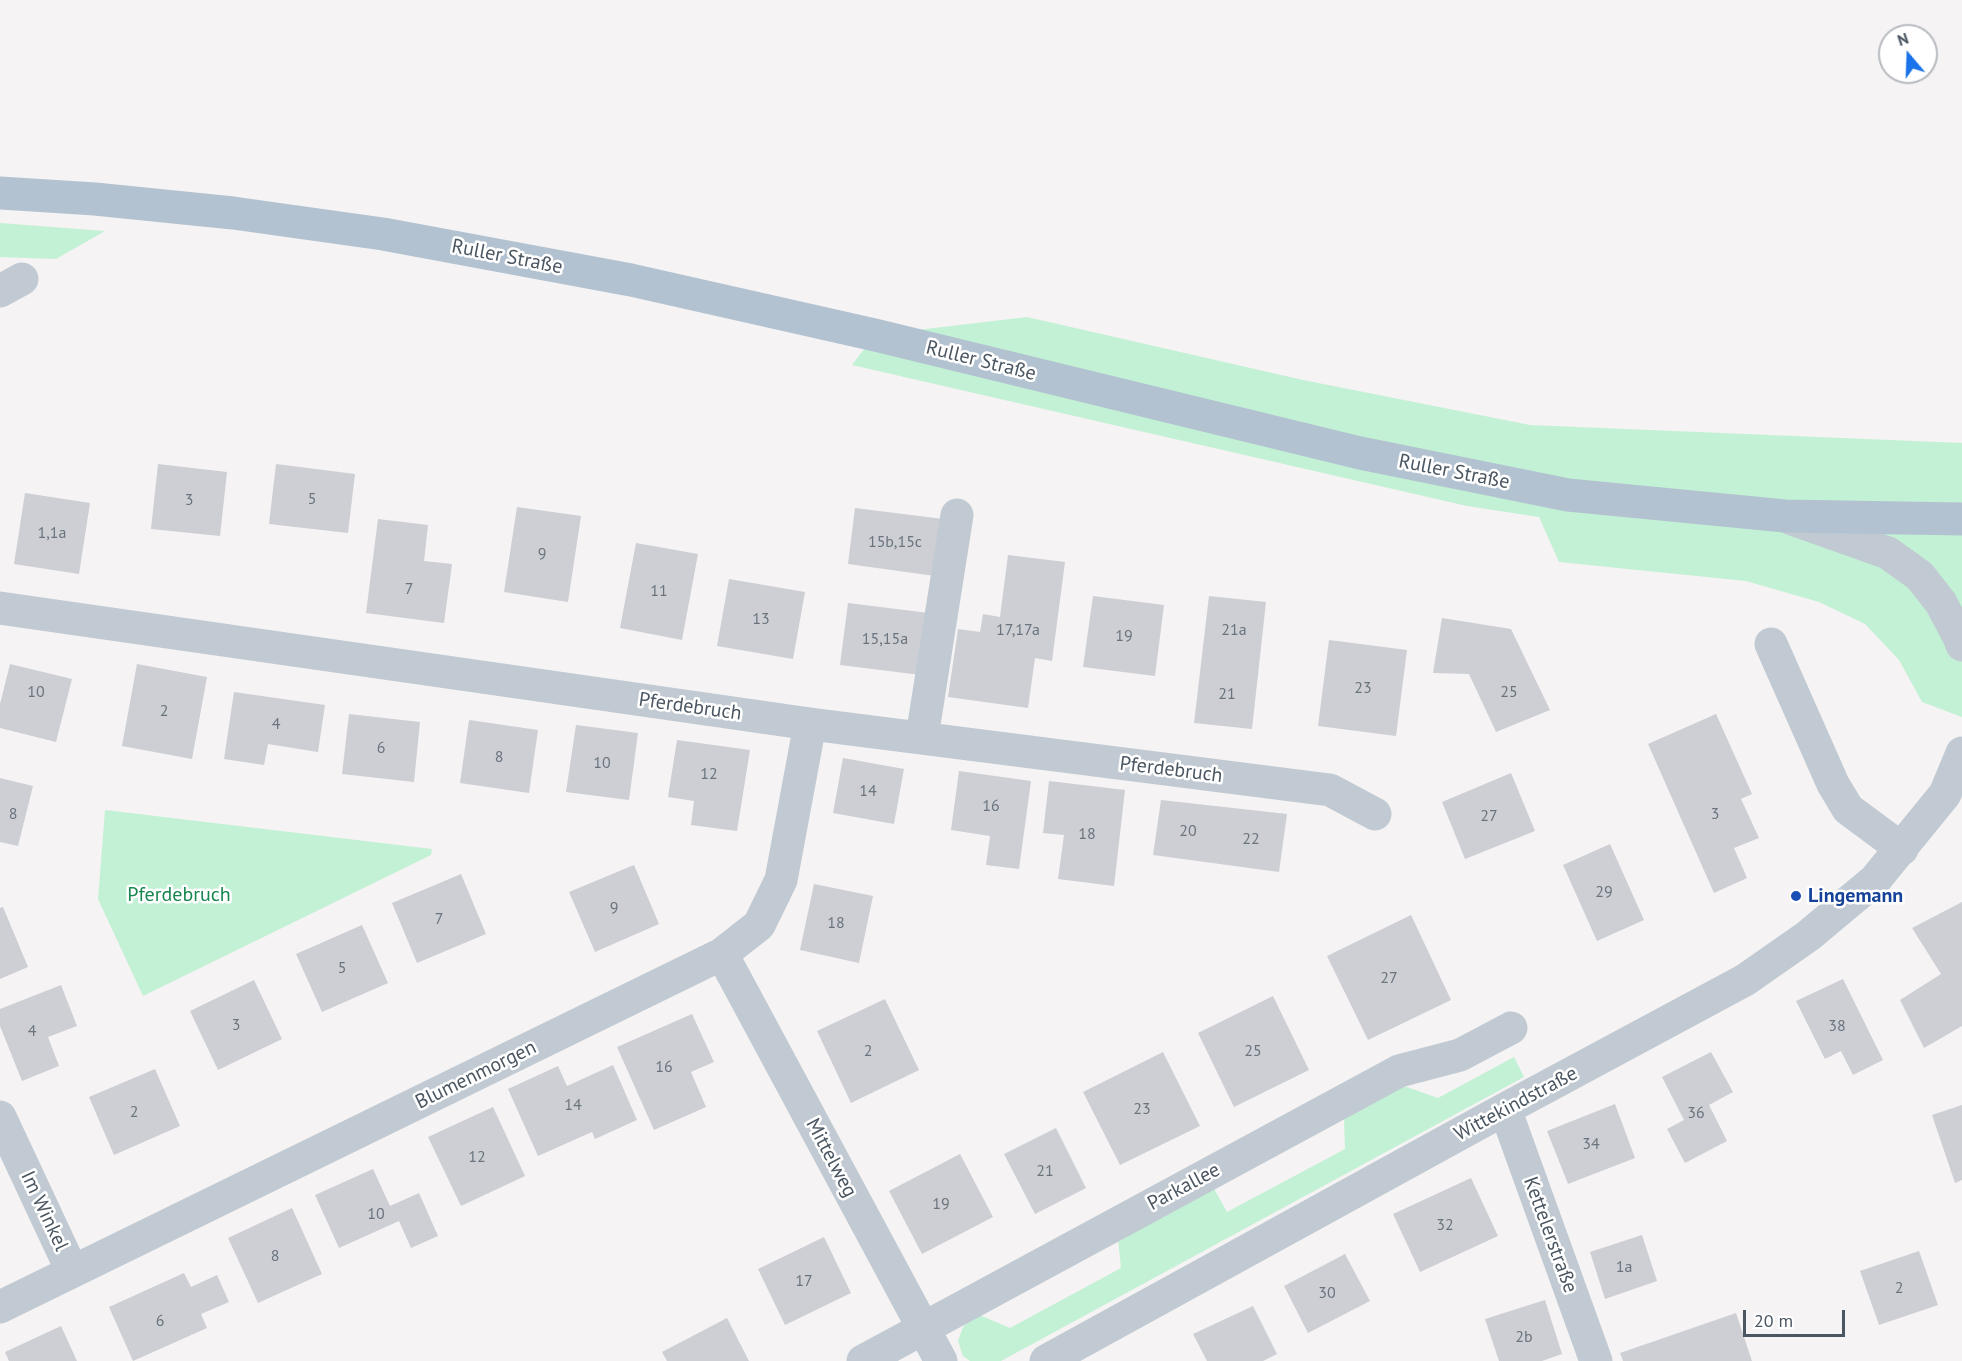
<!DOCTYPE html>
<meta charset="utf-8">
<style>
body{margin:0}
#map{position:relative;width:1962px;height:1361px;overflow:hidden;background:#f5f3f3;font-family:"PT Sans",sans-serif}
canvas{display:block}
.north{position:absolute;left:1878px;top:24px;width:60px;height:60px;box-sizing:border-box;background:#fff;border:2px solid #b7bbc0;border-radius:50%;rotate:341deg;font-size:16px;font-weight:700;line-height:24px;text-align:center;color:#4a5661}
.north::after{content:'';display:block;margin:auto;width:21px;height:27px;background:#1a73e8;clip-path:polygon(50% 0,100% 100%,50% 72%,0 100%)}
.scale{position:absolute;left:1743px;top:1310px;width:102px;height:27px;box-sizing:border-box;border:3px solid #4a5661;border-top:0;padding-left:8px;font-size:18px;line-height:21px;white-space:nowrap;color:#4a5661;-webkit-text-stroke:4px #fff;paint-order:stroke}
</style>
<div id="map">
<canvas width="1962" height="1361"></canvas>
<div class="north">N</div>
<div class="scale">20 m</div>
</div>
<script>
const g = document.querySelector('canvas').getContext('2d');
g.lineJoin = 'round';
function paint(path, color) {
  g.fillStyle = color;
  g.fill(path, 'evenodd');
}
function toPath(rows) {
  const path = new Path2D();
  for (const r of rows) {
    path.moveTo(r[0], r[1]);
    for (let i = 2; i < r.length; i += 2) path.lineTo(r[i], r[i + 1]);
  }
  return path;
}
function trace(path, color, width, dash) {
  g.strokeStyle = color;
  g.lineWidth = width;
  g.lineCap = dash ? 'butt' : 'round';
  g.setLineDash(dash || []);
  g.stroke(path);
}
function label(font, color, halo, rows, align = 'center') {
  g.font = font + ' "PT Sans",sans-serif';
  g.lineWidth = 5;
  g.setLineDash([]);
  g.textBaseline = 'middle';
  g.strokeStyle = halo;
  g.fillStyle = color;
  for (const [text, x, y, turn = 0] of rows) {
    g.save();
    g.translate(x, y);
    g.rotate((+turn || 0) * Math.PI / 180);
    g.textAlign = isNaN(turn) ? turn : align;
    if (halo) g.strokeText(text, 0, 0);
    g.fillText(text, 0, 0);
    g.restore();
  }
}
const green = toPath([
 [0,223,105,231,56,259,0,257],
 [1027,317,1303,380,1530,425,1962,443,1962,717,1922,702,1899,660,1865,624,1819,602,1746,581,1559,562,1539,517,1467,506,852,365,875,335],
 [105,810,432,849,431,855,143,996,98,899],
 [1514,1057,1524,1077,1001,1361,970,1361,963,1356,958,1341,963,1327,977,1314,1010,1328,1121,1268,1118,1239,1213,1187,1227,1212,1345,1149,1344,1118,1404,1086,1438,1098]
]);
const building = toPath([
 [158,464,227,472,220,536,151,529],
 [276,464,355,474,348,533,269,524],
 [25,493,90,503,79,574,14,564],
 [517,507,581,516,568,602,504,592],
 [855,508,943,519,935,576,848,564],
 [378,519,428,525,424,561,452,564,444,623,366,613],
 [636,543,698,554,682,640,620,628],
 [1008,555,1065,562,1052,661,1035,658,1028,708,948,697,958,629,980,632,983,614,1000,617],
 [729,579,805,592,793,659,717,646],
 [1093,596,1164,605,1155,676,1083,667],
 [1209,596,1266,602,1252,729,1194,723],
 [848,603,929,613,921,675,840,665],
 [1442,618,1511,629,1550,710,1496,732,1469,674,1433,673],
 [1329,640,1407,650,1396,736,1318,726],
 [10,664,72,679,56,742,0,728,0,704],
 [137,664,207,677,192,759,122,746],
 [234,692,325,705,318,752,268,744,264,765,224,759],
 [349,714,420,722,414,782,342,774],
 [1716,714,1752,794,1741,799,1759,838,1734,848,1747,878,1714,893,1648,744],
 [469,720,538,730,529,793,460,783],
 [576,725,638,733,629,800,566,792],
 [677,740,750,750,737,831,691,825,694,801,668,797],
 [843,758,904,769,894,824,833,813],
 [959,771,1031,781,1019,869,986,865,990,836,951,830],
 [1511,773,1535,831,1465,859,1442,802],
 [0,778,33,786,18,846,0,842],
 [1049,781,1125,790,1114,886,1058,879,1064,835,1043,833],
 [1161,800,1287,814,1279,872,1153,855],
 [1610,844,1644,920,1597,941,1563,865],
 [634,865,659,924,595,952,569,892],
 [461,874,486,934,417,963,392,903],
 [814,884,873,896,859,963,800,950],
 [1962,902,1962,1026,1924,1048,1900,1000,1941,974,1912,928],
 [3,907,28,967,0,979,0,908],
 [1411,915,1451,1000,1368,1040,1327,956],
 [362,925,388,983,322,1012,296,954],
 [1843,979,1883,1060,1853,1075,1841,1051,1825,1059,1796,1001],
 [254,980,282,1039,218,1070,190,1011],
 [61,985,77,1026,48,1037,59,1066,22,1081,0,1026,0,1009],
 [1273,996,1309,1070,1234,1107,1198,1033],
 [885,999,919,1070,851,1103,817,1031],
 [692,1014,714,1062,691,1072,706,1107,654,1130,617,1047],
 [1163,1052,1200,1126,1120,1165,1083,1092],
 [1711,1052,1733,1092,1709,1105,1727,1141,1685,1163,1667,1129,1684,1120,1662,1077],
 [613,1065,637,1120,595,1139,592,1132,538,1156,508,1089,558,1066,567,1086],
 [155,1069,180,1126,114,1155,89,1097],
 [1615,1104,1635,1158,1568,1184,1547,1131],
 [1962,1105,1962,1180,1955,1183,1932,1115],
 [493,1107,525,1176,461,1206,428,1137],
 [1056,1128,1086,1188,1035,1214,1004,1154],
 [960,1154,993,1217,922,1254,889,1191],
 [373,1169,390,1206,419,1193,438,1236,411,1248,399,1221,339,1248,315,1195],
 [1471,1178,1498,1236,1420,1272,1393,1214],
 [292,1208,322,1274,258,1303,228,1238],
 [1642,1235,1657,1281,1605,1299,1590,1252],
 [824,1237,851,1293,785,1325,758,1269],
 [1919,1251,1938,1305,1879,1325,1860,1271],
 [1345,1254,1370,1301,1308,1333,1284,1286],
 [184,1273,191,1287,217,1275,229,1302,201,1314,207,1328,133,1361,109,1307],
 [1545,1300,1562,1354,1542,1361,1499,1361,1485,1319],
 [1253,1306,1277,1354,1263,1361,1207,1361,1193,1334],
 [1736,1313,1752,1361,1623,1361,1620,1353],
 [727,1318,749,1361,667,1361,662,1352],
 [61,1326,77,1361,9,1361,5,1352]
]);
const minor = toPath([
 [0,291,22,279],
 [1792,519,1888,553,1920,576,1941,603,1959,637,1962,645],
 [0,608,810,724,1330,790,1375,814],
 [1771,644,1833,784,1848,809,1902,849],
 [922,737,957,515],
 [722,954,941,1361],
 [1505,1109,1596,1361],
 [0,1117,72,1271],
 [0,1307,722,954,759,925,781,880,810,724],
 [863,1361,1399,1071,1460,1055,1511,1028],
 [1046,1361,1505,1109,1745,980,1808,936,1875,880,1945,794,1962,753]
]);
const major = toPath([
 [0,193,95,199,233,213,383,234,631,280,875,335,1360,453,1568,495,1785,516,1962,519]
]);
const markers = [
 [1796,896,6,"#1a4fb4"]
];
const numberNames = [
 ["5",312,499],
 ["3",189,500],
 ["1,1a",52,533],
 ["15b,15c",895,542],
 ["9",542,554],
 ["7",409,589],
 ["11",659,591],
 ["13",761,619],
 ["17,17a",1018,630],
 ["21a",1234,630],
 ["19",1124,636],
 ["15,15a",885,639],
 ["23",1363,688],
 ["10",36,692],
 ["25",1509,692],
 ["21",1227,694],
 ["2",164,711],
 ["4",276,724],
 ["6",381,748],
 ["8",499,757],
 ["10",602,763],
 ["12",709,774],
 ["14",868,791],
 ["16",991,806],
 ["8",13,814],
 ["3",1715,814],
 ["27",1489,816],
 ["20",1188,831],
 ["18",1087,834],
 ["22",1251,839],
 ["29",1604,892],
 ["9",614,908],
 ["7",439,919],
 ["18",836,923],
 ["5",342,968],
 ["27",1389,978],
 ["3",236,1025],
 ["38",1837,1026],
 ["4",32,1031],
 ["2",868,1051],
 ["25",1253,1051],
 ["16",664,1067],
 ["14",573,1105],
 ["23",1142,1109],
 ["2",134,1112],
 ["36",1696,1113],
 ["34",1591,1144],
 ["12",477,1157],
 ["21",1045,1171],
 ["19",941,1204],
 ["10",376,1214],
 ["32",1445,1225],
 ["8",275,1256],
 ["1a",1624,1267],
 ["17",804,1281],
 ["2",1899,1288],
 ["30",1327,1293],
 ["6",160,1321],
 ["2b",1524,1337]
];
const streetNames = [
 ["Ruller Straße",507,257,11],
 ["Ruller Straße",981,361,14],
 ["Ruller Straße",1454,472,11],
 ["Pferdebruch",690,707,8],
 ["Pferdebruch",1171,770,7],
 ["Blumenmorgen",476,1075,-26],
 ["Wittekindstraße",1516,1104,-28],
 ["Mittelweg",831,1158,62],
 ["Parkallee",1184,1187,-28],
 ["Im Winkel",44,1211,65],
 ["Kettelerstraße",1550,1235,70]
];
const parkNames = [
 ["Pferdebruch",179,895]
];
const transitNames = [
 ["Lingemann",1808,896]
];
paint(green, '#c3f1d5');
paint(building, '#cdcfd5');
trace(minor, '#c1cad2', 33);
trace(major, '#b3c2d1', 33);
for (const [x, y, r, color] of markers) {
  const dot = new Path2D();
  dot.arc(x, y, r, 0, 2 * Math.PI);
  g.fillStyle = color;
  g.fill(dot);
  trace(dot, '#fff', 2);
}
label('16px', '#6b747e', null, numberNames);
label('20px', '#4a5661', '#fff', streetNames);
label('20px', '#17864f', '#fff', parkNames);
label('bold 20px', '#164399', '#fff', transitNames, 'left');
</script>
